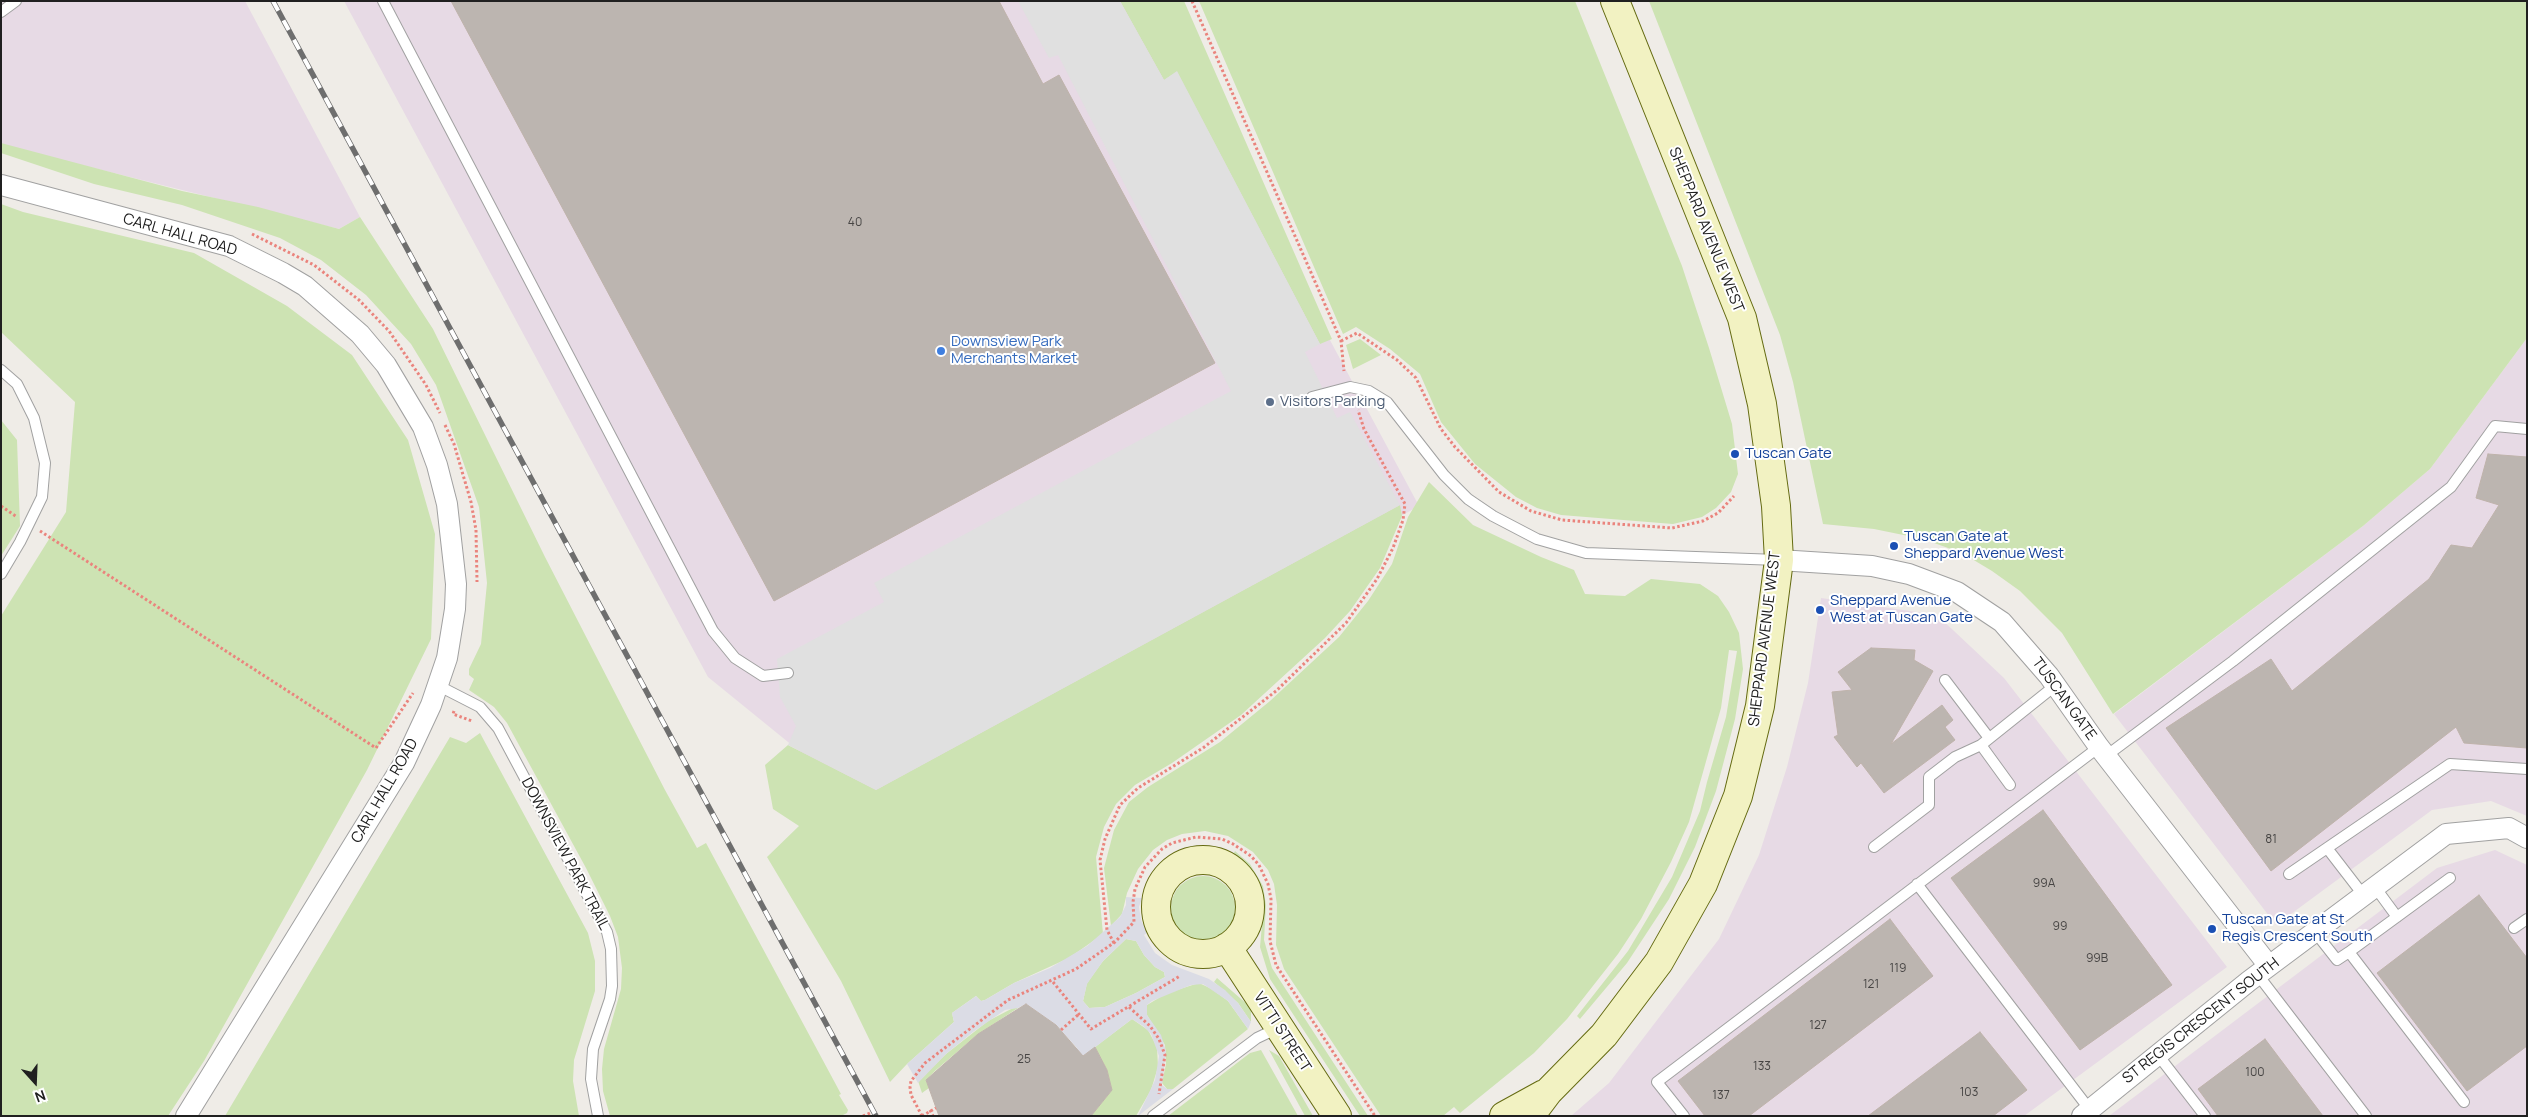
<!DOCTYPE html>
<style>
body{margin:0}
#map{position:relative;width:2528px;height:1117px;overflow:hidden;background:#efece7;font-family:Manrope,sans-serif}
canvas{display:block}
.frame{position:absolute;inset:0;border:2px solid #202020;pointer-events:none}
.north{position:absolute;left:10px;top:1057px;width:50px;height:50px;-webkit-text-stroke:4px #fff;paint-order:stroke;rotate:160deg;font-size:14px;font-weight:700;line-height:20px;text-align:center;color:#202020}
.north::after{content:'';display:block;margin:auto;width:18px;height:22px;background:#202020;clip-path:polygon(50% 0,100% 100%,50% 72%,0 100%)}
</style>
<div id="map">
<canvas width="2528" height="1117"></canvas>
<div class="frame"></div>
<div class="north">N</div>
</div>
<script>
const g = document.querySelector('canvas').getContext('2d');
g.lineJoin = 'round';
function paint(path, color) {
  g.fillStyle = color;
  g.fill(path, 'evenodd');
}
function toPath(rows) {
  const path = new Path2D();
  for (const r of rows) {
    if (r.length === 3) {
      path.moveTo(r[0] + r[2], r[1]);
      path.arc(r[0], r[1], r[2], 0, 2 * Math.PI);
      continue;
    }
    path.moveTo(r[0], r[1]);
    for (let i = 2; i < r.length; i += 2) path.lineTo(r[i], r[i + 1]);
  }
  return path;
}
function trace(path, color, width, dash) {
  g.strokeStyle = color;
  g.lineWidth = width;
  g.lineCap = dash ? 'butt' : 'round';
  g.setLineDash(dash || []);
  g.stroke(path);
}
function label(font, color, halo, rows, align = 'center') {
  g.font = font + ' Manrope,sans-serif';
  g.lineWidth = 4;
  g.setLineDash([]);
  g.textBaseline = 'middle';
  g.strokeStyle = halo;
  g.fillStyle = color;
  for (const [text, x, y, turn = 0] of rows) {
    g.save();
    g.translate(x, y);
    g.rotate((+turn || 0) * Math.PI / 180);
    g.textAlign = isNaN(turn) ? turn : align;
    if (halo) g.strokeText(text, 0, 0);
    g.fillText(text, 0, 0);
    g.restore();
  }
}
const industrial = toPath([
 [1,1,245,1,360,217,339,229,1,145],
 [344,1,1148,1,1419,506,868,807,708,677],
 [2527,338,2527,816,2491,801,2432,810,2276,925,2114,714,2363,526,2430,469],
 [1821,598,1937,615,2004,678,2227,967,2024,1116,1571,1116,1609,1083,1719,939,1759,855,1787,767,1808,683],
 [2495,850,2527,865,2527,1116,2109,1116,2437,868]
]);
const grass = toPath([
 [1120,1,1184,1,1332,339,1320,344,1177,72,1164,80],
 [1199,1,1575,1,1682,266,1709,348,1732,424,1738,474,1731,492,1716,508,1702,517,1673,524,1561,515,1537,508,1516,497,1475,464,1441,422,1420,374,1390,349,1356,327,1343,334],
 [1649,1,2527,1,2527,338,2430,469,2363,526,2113,714,2062,633,2020,591,1992,571,1962,553,1923,539,1874,529,1823,524,1793,382,1780,335],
 [1,143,182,191,258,207,339,229,360,217,433,329,545,557,665,790,697,848,706,843,841,1094,839,1095,848,1110,847,1113,841,1116,610,1116,603,1091,602,1069,604,1049,621,989,622,968,618,937,610,916,586,868,507,723,494,707,469,690,474,679,469,675,469,669,481,644,487,583,479,507,436,385,411,344,366,295,321,260,280,238,182,205,94,184,1,153],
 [1,204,23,212,194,253,287,306,352,355,408,440,435,534,431,639,367,770,204,1061,168,1116,1,1116,1,616,66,512,75,402,1,332],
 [1360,339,1381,355,1353,369,1346,345],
 [1,420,17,440,20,526,1,556],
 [1429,482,1473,525,1541,557,1574,570,1585,594,1625,596,1651,579,1700,584,1718,596,1729,612,1739,633,1743,669,1735,719,1716,791,1695,847,1669,899,1627,963,1580,1019,1577,1016,1628,951,1672,877,1700,811,1707,782,1726,717,1737,651,1729,650,1721,708,1689,822,1671,862,1641,919,1618,954,1567,1019,1534,1053,1460,1113,1454,1107,1443,1116,1381,1116,1284,969,1276,945,1277,905,1274,884,1268,870,1253,852,1228,836,1205,831,1182,834,1167,840,1153,850,1138,869,1127,893,1122,914,1111,926,1104,868,1114,830,1129,802,1148,787,1220,742,1270,701,1339,637,1368,601,1392,564,1408,517],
 [1400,505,1402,516,1380,568,1350,611,1325,638,1241,715,1172,763,1135,785,1116,804,1104,827,1096,857,1103,934,1069,958,1014,983,985,1000,981,1001,976,996,952,1013,954,1022,907,1064,890,1082,841,981,767,857,799,826,773,809,765,765,788,745,876,790],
 [480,733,588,933,595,961,595,991,574,1060,573,1081,579,1116,225,1116,450,737,466,743],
 [1235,851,1250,864,1263,886,1266,905,1264,940,1272,968,1368,1116,1360,1116,1270,979,1260,947,1263,913,1261,893,1248,867,1233,855],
 [1203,908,32],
 [1126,939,1136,941,1144,955,1155,967,1164,972,1165,977,1136,993,1105,1007,1089,1008,1083,1001,1087,983,1103,961],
 [1217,978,1248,1005,1251,1009,1251,1022,1238,1003,1214,982],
 [1199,983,1212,989,1228,1001,1248,1029,1173,1089,1167,1089,1162,1083,1166,1064,1165,1045,1147,1015,1147,1005,1167,993],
 [1013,1008,1018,1008,978,1034,936,1070,926,1080,929,1088,922,1093,918,1081,946,1054,988,1021],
 [1132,1019,1148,1030,1157,1047,1158,1067,1151,1090,1136,1116,1091,1116,1112,1090,1107,1070,1095,1047],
 [1261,1050,1298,1116,1168,1116,1250,1053],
 [1269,1050,1279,1056,1313,1116,1305,1116]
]);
const parking = toPath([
 [1018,1,1120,1,1164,80,1177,71,1320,344,1305,352,1337,418,1350,412,1400,505,876,790,788,745,796,726,780,697,777,659,884,602,874,583,1231,391,1058,55,1049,58]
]);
const plaza = toPath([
 [1126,897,1142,898,1139,907,1141,920,1147,933,1144,935,1155,953,1172,965,1209,979,1225,990,1238,1003,1251,1022,1248,1029,1228,1001,1203,984,1191,985,1152,1001,1147,1005,1147,1015,1161,1035,1166,1051,1162,1085,1167,1089,1173,1089,1138,1116,1155,1080,1159,1056,1151,1034,1143,1026,1132,1019,1081,1058,1075,1050,1077,1048,1056,1025,1026,1004,1018,1008,1005,1010,973,1032,946,1054,918,1083,907,1064,954,1022,952,1013,976,996,981,1001,985,1000,1014,983,1050,968,1087,946,1120,917,1126,905],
 [1126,939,1136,941,1144,955,1155,967,1164,972,1165,977,1136,993,1105,1007,1089,1008,1083,1001,1087,984,1103,961]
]);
const building = toPath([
 [451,1,999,1,1043,84,1059,75,1215,363,774,601,451,1],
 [2488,454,2527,457,2527,748,2464,743,2456,727,2271,871,2166,728,2271,659,2292,691,2429,579,2451,545,2472,548,2499,505,2476,498,2488,454],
 [1871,648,1915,650,1914,660,1933,671,1891,744,1942,705,1953,720,1945,727,1955,740,1884,793,1861,763,1857,767,1834,737,1838,735,1832,692,1852,690,1838,672,1871,648],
 [2043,810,2172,985,2080,1050,1951,878,2043,810],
 [2479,895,2527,958,2527,1046,2467,1091,2377,973,2479,895],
 [1890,919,1933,976,1749,1116,1705,1116,1678,1081,1890,919],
 [1026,1004,1056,1025,1083,1056,1095,1047,1107,1070,1112,1090,1091,1116,939,1116,926,1080,978,1034,1026,1004],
 [1980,1032,2027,1090,1993,1116,1868,1116,1980,1032],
 [2265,1039,2323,1116,2218,1116,2198,1089,2265,1039]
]);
const path = toPath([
 [1192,1,1341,341,1344,371],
 [252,234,314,265,359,300,389,331,426,385,440,413],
 [1341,341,1357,333,1397,360,1416,378,1441,429,1455,447,1499,492,1531,511,1562,520,1672,528,1703,521,1718,513,1734,496],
 [445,425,454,444,471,502,476,530,477,582],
 [1,506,17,517],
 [40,531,376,748,413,693],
 [454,711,453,714,472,721],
 [1114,943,1107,930,1100,860,1105,839,1120,805,1138,788,1203,748,1276,691,1346,623,1377,579,1393,548,1403,520,1405,504,1364,429,1358,410],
 [1053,982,1091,1029,1180,976],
 [1129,1007,1150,1026,1159,1039,1165,1055,1159,1094],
 [1061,1030,1079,1014],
 [930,1110,933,1116],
 [863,1116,870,1113],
 [922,1116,911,1095,910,1087,911,1081,925,1063,1008,1000,1076,969,1115,942,1134,922,1133,902,1135,889,1145,867,1162,849,1172,843,1196,837,1222,839,1233,844,1251,856,1259,865,1268,884,1271,899,1270,941,1276,965,1375,1116],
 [922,1116,936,1108]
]);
const lane = toPath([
 [383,1,713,631,735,658,763,676,788,673],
 [1,12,16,1],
 [1,370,17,384,34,418,45,463,42,497,20,542,1,574],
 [1312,397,1350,387,1369,391,1387,402,1444,475,1468,499,1493,516,1537,539,1586,553,1778,560],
 [1945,680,1989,738],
 [439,686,480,707,498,728,607,932,611,949,612,986,610,999,593,1049,591,1079,598,1116],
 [2106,756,2233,661,2451,487,2495,426,2527,429],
 [2010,785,1981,745,2056,685],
 [1874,847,1929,805,1929,777,1955,757,1981,745],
 [2327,848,2364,896],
 [2289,874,2450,764,2527,769],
 [2450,878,2349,952,2464,1102],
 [1917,884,2090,1110],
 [2375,887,2397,917],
 [2514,928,2527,919],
 [2315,932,2337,960,2349,952],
 [2258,975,2366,1116],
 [2158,1055,2205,1116],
 [1153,1116,1257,1038,1278,1028],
 [1684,1116,1657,1082,2099,747]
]);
const street = toPath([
 [1,185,229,246,283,273,305,286,360,334,386,365,423,427,437,465,447,504,456,584,455,609,447,658,431,705,404,763,186,1116],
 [1779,560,1872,566,1909,574,1957,592,2002,622,2049,676,2099,747,2269,966],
 [2082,1116,2249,981,2446,834,2509,828,2527,838]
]);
const secondary = toPath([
 [1203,907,47],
 [1227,947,1337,1116],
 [1504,1116,1544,1094],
 [1530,1116,1548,1092,1604,1035,1659,962,1703,884,1738,796,1760,706,1779,560,1776,506,1762,404,1742,318,1615,1]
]);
const rail = toPath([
 [273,1,876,1116]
]);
const markers = [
 [941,351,5,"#3f7fe0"],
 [1270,402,5,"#5c6f8a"],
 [1735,454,5,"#1a4fb4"],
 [1894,546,5,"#1a4fb4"],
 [1820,610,5,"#1a4fb4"],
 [2212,929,5,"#1a4fb4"]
];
const numberNames = [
 ["40",855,223],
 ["81",2271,840],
 ["99A",2044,884],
 ["99",2060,927],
 ["99B",2097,959],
 ["119",1898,969],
 ["121",1871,985],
 ["127",1818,1026],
 ["25",1024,1060],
 ["133",1762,1067],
 ["100",2255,1073],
 ["103",1969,1093],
 ["137",1721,1096]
];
const streetNames = [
 ["SHEPPARD AVENUE WEST",1706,230,68],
 ["CARL HALL ROAD",180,235,16],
 ["SHEPPARD AVENUE WEST",1765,639,-83],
 ["TUSCAN GATE",2064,699,54],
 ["CARL HALL ROAD",385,791,-60],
 ["DOWNSVIEW PARK TRAIL",565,854,62],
 ["ST REGIS CRESCENT SOUTH",2201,1021,-38],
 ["VITTI STREET",1282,1032,57]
];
const shopNames = [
 ["Downsview Park",951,342],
 ["Merchants Market",951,359]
];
const serviceNames = [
 ["Visitors Parking",1280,402]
];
const transitNames = [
 ["Tuscan Gate",1745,454],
 ["Tuscan Gate at",1904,537],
 ["Sheppard Avenue West",1904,554],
 ["Sheppard Avenue",1830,601],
 ["West at Tuscan Gate",1830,618],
 ["Tuscan Gate at St",2222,920],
 ["Regis Crescent South",2222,937]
];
paint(industrial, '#e7dae5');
paint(grass, '#cde3b3');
paint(parking, '#e0e0e0');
paint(plaza, '#dbdce5');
paint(building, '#bcb5b0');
trace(building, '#bfb3ab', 1);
trace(lane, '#a1a1a1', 12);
trace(street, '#a1a1a1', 22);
trace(secondary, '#656b12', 30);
trace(path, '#ea847d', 3, [2.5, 2.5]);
trace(lane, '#fff', 10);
trace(street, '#fff', 20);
trace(secondary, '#f2f2c2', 28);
trace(rail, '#6e6e6e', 5.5);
trace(rail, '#fff', 4, [11]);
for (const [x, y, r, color] of markers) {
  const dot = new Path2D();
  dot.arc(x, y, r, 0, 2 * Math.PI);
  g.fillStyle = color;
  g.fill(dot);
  trace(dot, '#fff', 2);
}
label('12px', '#474544', null, numberNames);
label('15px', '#202020', '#fff', streetNames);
label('15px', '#366cbe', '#fff', shopNames, 'left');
label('15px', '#4e5e75', '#fff', serviceNames, 'left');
label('15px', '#164399', '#fff', transitNames, 'left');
</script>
